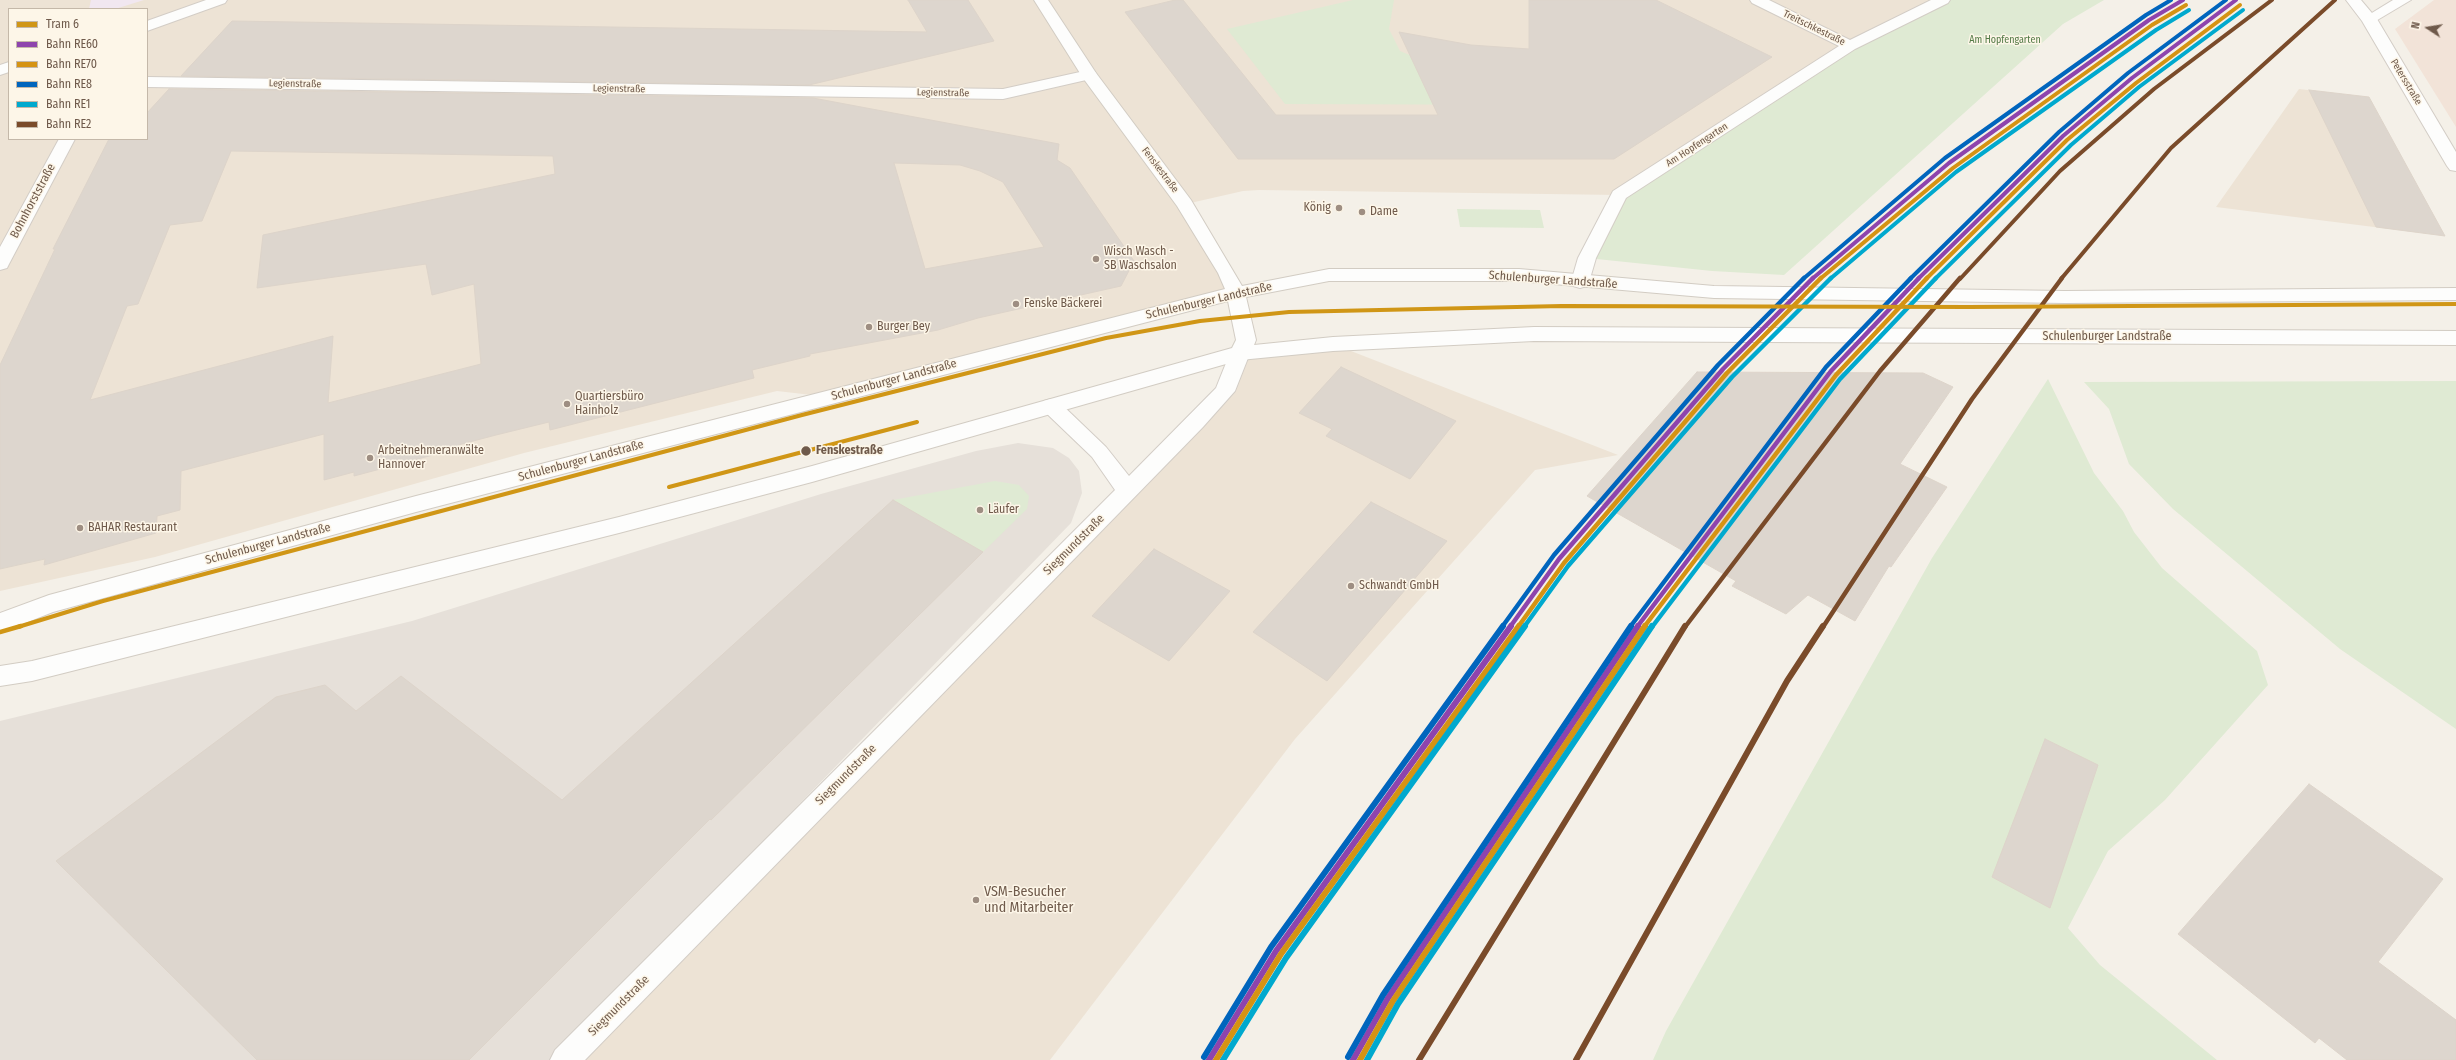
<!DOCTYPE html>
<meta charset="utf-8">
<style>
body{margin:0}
#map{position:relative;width:2456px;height:1060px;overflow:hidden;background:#f4f0e8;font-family:"Fira Sans Condensed",sans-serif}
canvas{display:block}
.legend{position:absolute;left:8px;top:8px;width:140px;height:132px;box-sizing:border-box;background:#fdf6e8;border:1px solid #c4b8a9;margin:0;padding:5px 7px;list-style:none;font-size:12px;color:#6f5a4b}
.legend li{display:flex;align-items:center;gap:8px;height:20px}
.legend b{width:20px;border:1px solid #c4b8a9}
.north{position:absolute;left:2408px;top:8px;width:40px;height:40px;-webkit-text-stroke:3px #fdf6e8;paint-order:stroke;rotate:282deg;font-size:11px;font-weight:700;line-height:16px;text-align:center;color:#6f5a4b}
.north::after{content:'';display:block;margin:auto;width:14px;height:18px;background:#6f5a4b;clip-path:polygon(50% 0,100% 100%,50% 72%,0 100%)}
</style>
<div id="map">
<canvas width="2456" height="1060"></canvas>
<ul class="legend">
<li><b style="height:5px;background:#d09616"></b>Tram 6</li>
<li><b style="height:5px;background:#8e44ad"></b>Bahn RE60</li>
<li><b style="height:5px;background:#d59313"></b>Bahn RE70</li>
<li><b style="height:5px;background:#0065bd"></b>Bahn RE8</li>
<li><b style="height:5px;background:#00a9ce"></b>Bahn RE1</li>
<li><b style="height:5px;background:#7a4b2a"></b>Bahn RE2</li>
</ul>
<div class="north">N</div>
</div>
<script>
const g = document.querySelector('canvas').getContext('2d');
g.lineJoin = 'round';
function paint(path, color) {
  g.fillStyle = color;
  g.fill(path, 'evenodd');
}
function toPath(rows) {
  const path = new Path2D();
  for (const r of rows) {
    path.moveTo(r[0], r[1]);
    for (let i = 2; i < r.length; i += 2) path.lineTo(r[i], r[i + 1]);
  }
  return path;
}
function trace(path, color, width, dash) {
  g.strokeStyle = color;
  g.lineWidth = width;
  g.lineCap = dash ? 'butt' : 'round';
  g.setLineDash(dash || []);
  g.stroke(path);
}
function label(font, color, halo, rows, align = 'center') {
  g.font = font + ' "Fira Sans Condensed",sans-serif';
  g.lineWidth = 3;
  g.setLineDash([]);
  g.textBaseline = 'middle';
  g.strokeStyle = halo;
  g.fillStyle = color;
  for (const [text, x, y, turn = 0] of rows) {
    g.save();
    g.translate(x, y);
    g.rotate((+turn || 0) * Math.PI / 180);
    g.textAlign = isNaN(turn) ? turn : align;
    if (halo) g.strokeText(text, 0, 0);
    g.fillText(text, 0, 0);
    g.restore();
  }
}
const residential = toPath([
 [0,0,1943,0,1619,195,1259,190,1243,191,1186,204,1236,293,829,397,777,391,524,453,155,557,0,591],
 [9,9,147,9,147,139,9,139],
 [2299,89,2369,97,2445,236,2216,207],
 [1333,344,1618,455,1535,470,1295,739,1050,1060,564,1060,1196,422,1240,353]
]);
const commercial = toPath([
 [2434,0,2456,0,2456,127,2395,29]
]);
const industrial = toPath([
 [1018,443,1053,448,1069,458,1079,471,1082,493,1071,523,552,1060,0,1060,0,721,412,621,821,494,976,451]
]);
const education = toPath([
 [91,0,144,0,115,9,89,9]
]);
const green = toPath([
 [1353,0,1394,0,1389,29,1400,51,1436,66,1558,105,1285,104,1227,29],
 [1943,0,2104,0,2063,24,1784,275,1712,271,1587,258,1619,195,1850,46],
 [1457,209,1540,210,1544,228,1460,227],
 [2048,379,2094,473,2123,511,2134,532,2162,568,2257,651,2268,685,2165,800,2108,851,2068,928,2100,965,2217,1060,1653,1060,1666,1031,1932,558],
 [2456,381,2456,729,2340,649,2173,509,2129,464,2109,409,2084,382],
 [995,481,1019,485,1029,496,1027,509,983,552,893,500]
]);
const building = toPath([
 [908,0,968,0,994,41,809,85,181,76,232,21,927,32,908,0],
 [1175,0,1183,0,1276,115,1438,115,1399,32,1471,45,1529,49,1529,0,1656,0,1772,57,1614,159,1238,159,1125,12,1175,0],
 [169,89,813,98,1059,144,1057,160,1070,168,1134,261,1121,286,978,318,938,330,810,354,810,356,752,370,754,378,550,430,549,422,496,435,458,445,459,448,354,476,354,472,324,480,324,434,181,471,180,510,157,516,156,533,44,565,45,559,0,569,0,365,55,249,53,249,109,139,147,139,147,113,169,89],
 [231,151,553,156,555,174,263,235,257,288,426,264,432,295,474,284,481,364,328,403,333,336,90,400,127,306,138,304,170,225,202,221,231,151],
 [894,163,960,165,980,171,1003,182,1044,247,925,269,894,163],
 [2309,90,2369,97,2445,236,2376,227,2309,90],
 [1341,367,1456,421,1410,479,1326,436,1332,429,1299,413,1341,367],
 [1697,372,1923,373,1953,387,1900,464,1947,487,1891,567,1889,566,1855,621,1808,595,1786,614,1732,586,1736,581,1587,496,1697,372],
 [893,500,983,552,711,820,710,819,469,1060,257,1060,56,861,276,697,325,685,356,711,401,676,562,800,893,500],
 [1371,502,1447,541,1327,681,1253,632,1371,502],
 [1154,549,1230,591,1169,661,1092,616,1154,549],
 [2045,739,2098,765,2050,908,1992,877,2045,739],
 [2309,784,2443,879,2378,962,2456,1020,2456,1060,2347,1060,2319,1038,2315,1043,2178,934,2309,784]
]);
const lane = toPath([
 [2393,0,2411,0,2374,22,2369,23,2362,19,2393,0]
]);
const street = toPath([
 [206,0,227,0,225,3,147,31,147,21,206,0],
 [1750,0,1769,0,1850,40,1931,0,1950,0,1948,3,1855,49,1626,198,1596,258,1589,282,1587,286,1580,288,1573,286,1571,282,1578,258,1613,191,1839,46,1752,3,1750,0],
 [2346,0,2361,0,2377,19,2456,152,2456,171,2450,170,2447,166,2362,21,2346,0],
 [9,62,9,72,0,75,0,65,9,62],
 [1089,70,1095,72,1097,75,1095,78,1003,99,147,87,147,77,1003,89,1089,70],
 [59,139,75,139,9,264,7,268,0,270,0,247,59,139],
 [1240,346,1247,348,1250,353,1235,391,1203,427,585,1060,550,1060,555,1050,1115,490,1092,457,1044,411,1041,406,1044,401,1051,399,1058,401,1106,447,1129,476,1216,388,1230,353,1233,348,1240,346]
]);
const secondary = toPath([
 [1034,0,1048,0,1096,73,1191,200,1242,286,1329,269,1519,269,1714,286,2065,291,2456,288,2456,300,2065,303,1714,298,1519,281,1329,281,1246,297,1256,340,1254,345,1333,337,1534,327,2456,331,2456,345,1534,341,1333,351,1240,360,812,482,619,533,32,681,0,686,0,666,32,661,619,517,812,466,1232,348,1236,340,1228,301,416,512,53,612,0,633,0,613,49,595,416,496,1225,289,1218,273,1177,206,1083,78,1034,0]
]);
const rail1Far2 = toPath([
 [1812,279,1949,163,2149,20,2183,0],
 [1918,279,2063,136,2132,78,2236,0]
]);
const rail1Far1 = toPath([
 [1510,627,1559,559,1723,369,1813,278],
 [1637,627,1831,371,1919,278]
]);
const rail1 = toPath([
 [1209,1060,1276,951,1511,626],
 [1353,1060,1388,998,1638,626]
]);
const rail2Far2 = toPath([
 [1820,279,1953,168,2152,25,2186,5],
 [1926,279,2067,140,2136,83,2240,5]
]);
const rail2Far1 = toPath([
 [1518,627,1564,563,1727,373,1821,278],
 [1644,627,1836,375,1927,278]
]);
const rail2 = toPath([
 [1216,1060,1281,954,1519,626],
 [1360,1060,1393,1001,1645,626]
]);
const rail3Far2 = toPath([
 [1803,279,1945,158,2146,15,2171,0],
 [1910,279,2059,132,2128,73,2226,0]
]);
const rail3Far1 = toPath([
 [1502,627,1554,555,1718,365,1804,278],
 [1630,627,1826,367,1911,278]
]);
const rail3 = toPath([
 [1204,1057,1271,947,1503,626],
 [1348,1057,1383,995,1631,626]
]);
const rail4Far2 = toPath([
 [1830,279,1956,172,2156,30,2189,10],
 [1935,279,2071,145,2139,87,2243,10]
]);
const rail4Far1 = toPath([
 [1524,627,1568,566,1732,377,1831,278],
 [1652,627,1840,379,1936,278]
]);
const rail4 = toPath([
 [1223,1060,1286,958,1525,626],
 [1367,1060,1398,1004,1652,626]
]);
const rail5Far2 = toPath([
 [1960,279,2060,171,2154,89,2272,0],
 [2061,279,2171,148,2335,0]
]);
const rail5Far1 = toPath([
 [1685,627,1880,371,1960,278],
 [1823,627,1972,399,2062,278]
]);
const rail5 = toPath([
 [1419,1060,1685,626],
 [1576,1060,1787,681,1823,626]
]);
const tram1Far1 = toPath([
 [669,487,917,422],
 [18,627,103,601,802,415,1106,338,1200,321,1289,312,1562,306,1969,307,2456,304]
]);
const tram1 = toPath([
 [0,632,21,626]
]);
const markers = [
 [1339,208,4,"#9e8e82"],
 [1362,212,4,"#9e8e82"],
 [1096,259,4,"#9e8e82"],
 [1016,304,4,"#9e8e82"],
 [869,327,4,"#9e8e82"],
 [567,404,4,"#9e8e82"],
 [806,451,5.5,"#6f5a4b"],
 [370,458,4,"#9e8e82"],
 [980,510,4,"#9e8e82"],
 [80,528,4,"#9e8e82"],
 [1351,586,4,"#9e8e82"],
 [976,900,4,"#9e8e82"]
];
const farStreetnames = [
 ["Treitschkestraße",1814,28,26],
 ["Petersstraße",2406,82,59],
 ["Legienstraße",295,84,1],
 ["Legienstraße",619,89,1],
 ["Legienstraße",943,93,1],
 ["Am Hopfengarten",1697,145,-33],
 ["Fenskestraße",1160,170,53]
];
const farParknames = [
 ["Am Hopfengarten",2005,40]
];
const streetNames = [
 ["Bohnhorststraße",33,201,-62],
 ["Schulenburger Landstraße",1553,280,4],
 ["Schulenburger Landstraße",1209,301,-13],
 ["Schulenburger Landstraße",2107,337],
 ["Schulenburger Landstraße",894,380,-15],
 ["Schulenburger Landstraße",581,461,-15],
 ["Schulenburger Landstraße",268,544,-15],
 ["Siegmundstraße",1074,545,-45],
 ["Siegmundstraße",846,775,-45],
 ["Siegmundstraße",619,1006,-45]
];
const poiNames = [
 ["König",1331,208,"right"],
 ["Dame",1370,212],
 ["Wisch Wasch -",1104,252],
 ["SB Waschsalon",1104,266],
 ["Fenske Bäckerei",1024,304],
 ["Burger Bey",877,327],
 ["Quartiersbüro",575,397],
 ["Hainholz",575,411],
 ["Arbeitnehmeranwälte",378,451],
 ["Hannover",378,465],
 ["Läufer",988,510],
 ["BAHAR Restaurant",88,528],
 ["Schwandt GmbH",1359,586]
];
const stopNames = [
 ["Fenskestraße",816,451]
];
const nearPoinames = [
 ["VSM-Besucher",984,892],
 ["und Mitarbeiter",984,908]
];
paint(residential, '#ede3d5');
paint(commercial, '#f2e3d8');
paint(industrial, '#e6e0d9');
paint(education, '#f1e7f0');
paint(green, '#dfead3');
paint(building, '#ddd6ce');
trace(building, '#ddd4ca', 1);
trace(lane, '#d3cdc6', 2);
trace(street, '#d3cdc6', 2);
trace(secondary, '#d2ccc3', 2);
paint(lane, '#fdfdfc');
paint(street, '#fdfdfc');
paint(secondary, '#fdfdfc');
trace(rail1Far2, '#8e44ad', 4);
trace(rail1Far1, '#8e44ad', 4.5);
trace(rail1, '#8e44ad', 6);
trace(rail2Far2, '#d59313', 4);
trace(rail2Far1, '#d59313', 4.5);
trace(rail2, '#d59313', 6);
trace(rail3Far2, '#0065bd', 4);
trace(rail3Far1, '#0065bd', 4.5);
trace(rail3, '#0065bd', 6);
trace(rail4Far2, '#00a9ce', 4);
trace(rail4Far1, '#00a9ce', 4.5);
trace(rail4, '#00a9ce', 6);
trace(rail5Far2, '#7a4b2a', 4);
trace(rail5Far1, '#7a4b2a', 4.5);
trace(rail5, '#7a4b2a', 6);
trace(tram1Far1, '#d09616', 4);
trace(tram1, '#d09616', 4.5);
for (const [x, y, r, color] of markers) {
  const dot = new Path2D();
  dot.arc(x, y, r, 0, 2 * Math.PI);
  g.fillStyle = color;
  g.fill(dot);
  trace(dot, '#fdf6e8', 1.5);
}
label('10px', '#6f5a4b', '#fdf6e8', farStreetnames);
label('10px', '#537a46', '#fdf6e8', farParknames);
label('12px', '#6f5a4b', '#fdf6e8', streetNames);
label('12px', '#6f5a4b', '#fdf6e8', poiNames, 'left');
label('bold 12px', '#6f5a4b', '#fdf6e8', stopNames, 'left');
label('14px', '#6f5a4b', '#fdf6e8', nearPoinames, 'left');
</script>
